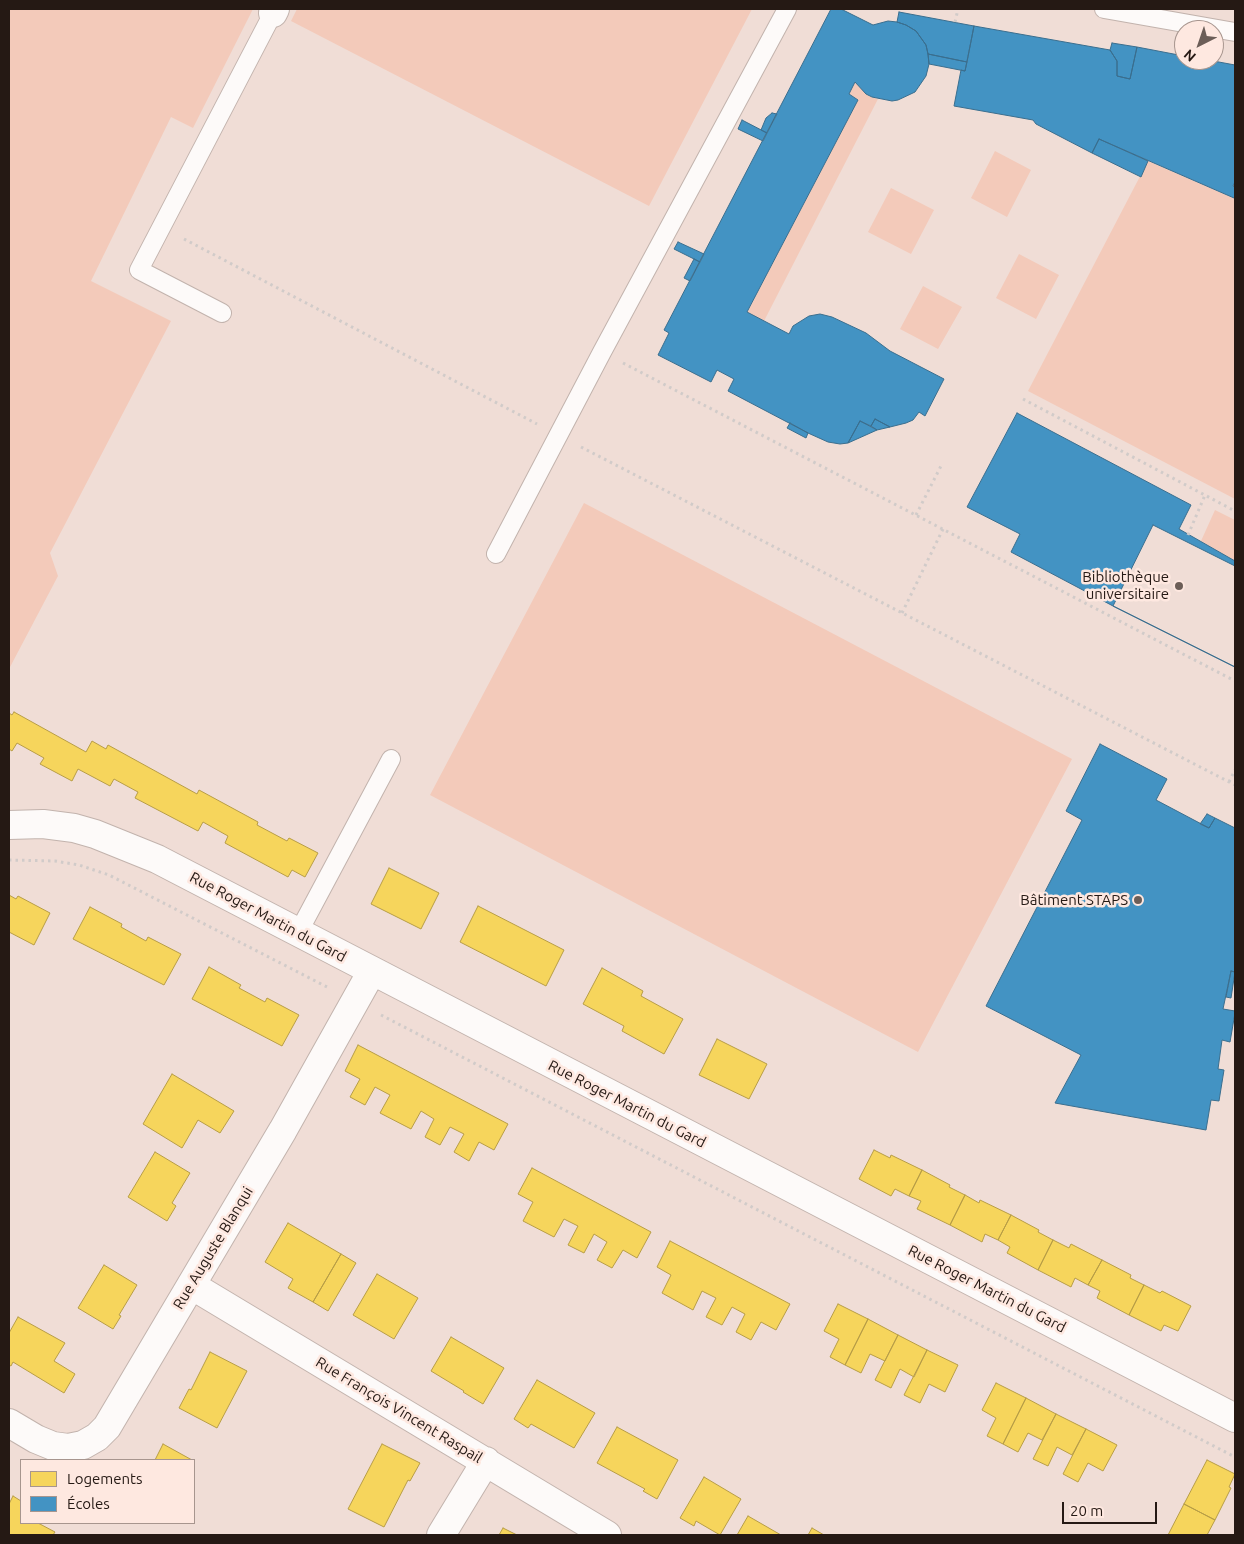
<!DOCTYPE html>
<meta charset="utf-8">
<style>
body{margin:0}
#map{position:relative;width:1244px;height:1544px;overflow:hidden;background:#f0ddd6;font-family:Ubuntu,sans-serif}
canvas{display:block}
.frame{position:absolute;inset:0;border:10px solid #251914;pointer-events:none}
.legend{position:absolute;left:20px;top:1459px;width:175px;height:65px;box-sizing:border-box;background:#fee8e0;border:1px solid #a7958e;margin:0;padding:6px 9px;list-style:none;font-size:15px;color:#251914}
.legend li{display:flex;align-items:center;gap:10px;height:25px}
.legend b{width:25px;border:1px solid #a7958e}
.north{position:absolute;left:1174px;top:20px;width:50px;height:50px;box-sizing:border-box;background:#fee8e0;border:1px solid #a7958e;border-radius:50%;rotate:221deg;font-size:14px;font-weight:700;line-height:20px;text-align:center;color:#251914}
.north::after{content:'';display:block;margin:auto;width:18px;height:22px;background:#6c5e58;clip-path:polygon(50% 0,100% 100%,50% 72%,0 100%)}
.scale{position:absolute;left:1062px;top:1502px;width:95px;height:22px;box-sizing:border-box;border:2px solid #251914;border-top:0;padding-left:6px;font-size:15px;line-height:18px;white-space:nowrap;color:#251914;-webkit-text-stroke:4px #fee8e0;paint-order:stroke}
</style>
<div id="map">
<canvas width="1244" height="1544"></canvas>
<div class="frame"></div>
<ul class="legend">
<li><b style="height:14px;background:#f6d55c"></b>Logements</li>
<li><b style="height:14px;background:#4393c3"></b>Écoles</li>
</ul>
<div class="north">N</div>
<div class="scale">20 m</div>
</div>
<script>
const g = document.querySelector('canvas').getContext('2d');
g.lineJoin = 'round';
function paint(path, color) {
  g.fillStyle = color;
  g.fill(path, 'evenodd');
}
function toPath(rows) {
  const path = new Path2D();
  for (const r of rows) {
    path.moveTo(r[0], r[1]);
    for (let i = 2; i < r.length; i += 2) path.lineTo(r[i], r[i + 1]);
  }
  return path;
}
function trace(path, color, width, dash) {
  g.strokeStyle = color;
  g.lineWidth = width;
  g.lineCap = dash ? 'butt' : 'round';
  g.setLineDash(dash || []);
  g.stroke(path);
}
function label(font, color, halo, rows, align = 'center') {
  g.font = font + ' Ubuntu,sans-serif';
  g.lineWidth = 5;
  g.setLineDash([]);
  g.textBaseline = 'middle';
  g.strokeStyle = halo;
  g.fillStyle = color;
  for (const [text, x, y, turn = 0] of rows) {
    g.save();
    g.translate(x, y);
    g.rotate((+turn || 0) * Math.PI / 180);
    g.textAlign = isNaN(turn) ? turn : align;
    if (halo) g.strokeText(text, 0, 0);
    g.fillText(text, 0, 0);
    g.restore();
  }
}
const green = toPath([
 [9,9,253,9,193,128,171,117,91,281,171,321,50,553,58,576,9,669],
 [297,9,752,9,649,206,291,21],
 [855,82,872,97,878,99,764,321,747,313,858,100,849,94],
 [995,151,1031,170,1007,217,971,198],
 [1148,161,1233,198,1235,195,1235,499,1028,391],
 [891,188,934,210,911,254,868,232],
 [1019,254,1059,275,1036,319,996,298],
 [923,286,962,307,938,349,900,329],
 [584,503,1072,759,918,1052,430,795],
 [1215,510,1235,520,1235,561,1201,541]
]);
const homes = toPath([
 [14,712,86,752,92,741,106,749,108,745,197,794,199,790,258,822,257,825,287,841,289,838,318,853,305,877,292,870,288,877,225,843,228,836,203,822,198,831,135,798,138,792,114,779,110,786,78,769,72,781,40,764,44,758,17,743,12,751,9,749,9,713,12,715,14,712],
 [389,868,439,893,421,929,371,904,389,868],
 [9,895,16,899,18,896,50,913,34,945,9,932,9,895],
 [478,906,564,950,546,986,460,942,478,906],
 [90,907,122,924,121,927,146,941,148,937,181,954,164,985,73,939,90,907],
 [209,967,241,985,239,988,265,1002,267,998,299,1015,282,1046,192,999,209,967],
 [602,968,643,991,641,996,683,1019,664,1054,622,1031,624,1026,583,1004,602,968],
 [717,1039,767,1064,749,1099,699,1075,717,1039],
 [358,1045,508,1124,494,1150,479,1142,469,1161,454,1152,464,1134,450,1127,440,1145,425,1137,434,1119,421,1111,411,1129,380,1113,390,1095,375,1087,365,1105,350,1097,360,1079,345,1071,358,1045],
 [172,1074,234,1111,220,1133,198,1120,182,1148,143,1124,172,1074],
 [874,1150,890,1158,891,1155,922,1170,909,1196,895,1189,891,1196,859,1179,874,1150],
 [155,1152,190,1173,172,1203,176,1206,167,1221,128,1197,155,1152],
 [532,1168,651,1232,637,1258,623,1250,612,1268,597,1260,607,1242,594,1234,584,1253,568,1245,578,1226,564,1219,554,1237,523,1221,533,1202,518,1194,532,1168],
 [922,1170,950,1185,949,1187,965,1195,950,1225,917,1209,921,1201,909,1196,922,1170],
 [965,1195,979,1203,980,1200,1011,1215,998,1240,985,1234,982,1242,950,1225,965,1195],
 [1011,1215,1039,1230,1038,1232,1053,1240,1038,1270,1007,1253,1010,1247,998,1240,1011,1215],
 [288,1223,341,1254,313,1302,288,1288,293,1279,265,1262,288,1223],
 [1053,1240,1069,1248,1071,1244,1102,1260,1088,1285,1075,1278,1071,1287,1038,1270,1053,1240],
 [670,1241,790,1304,776,1330,761,1322,751,1340,736,1332,745,1314,732,1307,722,1325,706,1317,716,1298,702,1291,693,1310,662,1293,671,1275,657,1267,670,1241],
 [341,1254,356,1263,328,1311,313,1302,341,1254],
 [1102,1260,1131,1275,1130,1278,1144,1285,1129,1315,1097,1298,1100,1291,1088,1285,1102,1260],
 [104,1265,137,1285,119,1315,121,1316,113,1329,78,1308,104,1265],
 [377,1274,418,1298,394,1339,353,1315,377,1274],
 [1144,1285,1160,1293,1162,1291,1191,1306,1178,1331,1164,1325,1161,1331,1129,1315,1144,1285],
 [838,1304,868,1319,845,1365,830,1357,839,1339,824,1331,838,1304],
 [18,1317,65,1343,54,1361,75,1374,64,1393,13,1362,11,1366,9,1365,9,1333,18,1317],
 [868,1319,898,1335,885,1361,870,1354,861,1373,845,1365,868,1319],
 [898,1335,927,1350,914,1377,900,1369,891,1388,875,1380,898,1335],
 [451,1337,504,1368,483,1404,463,1392,464,1391,431,1371,451,1337],
 [927,1350,958,1365,945,1392,929,1384,920,1403,904,1395,927,1350],
 [210,1352,247,1371,217,1428,179,1408,189,1389,191,1390,210,1352],
 [537,1380,595,1413,574,1448,531,1424,528,1428,514,1419,537,1380],
 [996,1383,1026,1398,1003,1444,987,1436,996,1418,982,1410,996,1383],
 [1026,1398,1056,1414,1042,1440,1028,1433,1018,1452,1003,1444,1026,1398],
 [1056,1414,1086,1429,1072,1455,1057,1447,1048,1466,1033,1459,1056,1414],
 [617,1427,678,1460,657,1499,643,1491,645,1489,597,1463,617,1427],
 [1086,1429,1117,1445,1103,1471,1088,1463,1078,1482,1063,1474,1086,1429],
 [163,1444,192,1460,155,1460,163,1444],
 [382,1444,420,1463,410,1481,408,1480,384,1527,348,1509,382,1444],
 [1207,1460,1235,1474,1229,1487,1231,1488,1215,1520,1184,1504,1207,1460],
 [704,1477,741,1499,720,1535,696,1521,694,1526,680,1518,704,1477],
 [13,1496,21,1501,21,1523,38,1523,55,1532,53,1535,9,1535,9,1504,13,1496],
 [1184,1504,1215,1520,1207,1535,1168,1535,1184,1504],
 [748,1516,781,1535,737,1535,748,1516],
 [503,1528,517,1535,499,1535,503,1528],
 [812,1528,824,1535,808,1535,812,1528]
]);
const schools = toPath([
 [831,9,841,9,873,25,888,21,897,22,906,25,916,31,926,45,928,54,929,64,926,76,915,92,898,100,892,101,872,97,866,94,855,82,849,94,858,100,747,312,789,334,793,326,809,316,820,314,832,317,866,333,890,351,944,379,925,416,919,412,913,420,906,423,890,427,875,419,871,426,860,421,848,443,840,444,828,442,808,433,728,391,734,379,717,370,711,382,658,355,669,333,664,330,831,9],
 [899,12,974,26,967,62,928,54,926,45,916,31,906,25,897,22,899,12],
 [974,26,1110,50,1117,61,1117,76,1130,79,1137,47,1184,56,1184,60,1208,60,1235,65,1235,182,1233,186,1235,187,1235,195,1234,198,1099,139,1092,153,1036,124,1033,120,954,106,961,70,965,71,974,26],
 [1112,43,1137,47,1130,79,1117,76,1117,61,1110,50,1112,43],
 [928,54,967,62,965,71,929,64,928,54],
 [772,113,777,114,767,133,761,130,766,118,772,113],
 [742,120,767,133,763,141,738,129,742,120],
 [1099,139,1148,161,1141,177,1092,153,1099,139],
 [678,242,704,254,700,262,674,249,678,242],
 [694,259,700,262,690,281,684,278,694,259],
 [1017,413,1191,505,1179,529,1235,561,1235,667,1113,606,1011,552,1020,534,967,507,1017,413],
 [875,419,890,427,877,430,871,426,875,419],
 [860,421,877,430,848,443,860,421],
 [790,423,808,433,806,438,787,428,790,423],
 [1153,525,1235,566,1235,667,1113,606,1153,525],
 [1100,744,1167,779,1156,800,1209,828,1215,818,1235,828,1235,972,1231,971,1223,1009,1235,1011,1235,1013,1230,1042,1222,1040,1218,1069,1224,1070,1219,1101,1211,1100,1206,1130,1055,1103,1081,1055,986,1006,1082,820,1066,811,1100,744],
 [1207,814,1215,818,1209,828,1200,824,1207,814],
 [1231,971,1235,972,1231,998,1226,997,1231,971]
]);
const path = toPath([
 [955,22,958,9],
 [184,239,537,424],
 [623,363,1235,681],
 [1023,399,1235,511],
 [581,447,1235,785],
 [916,515,942,464],
 [1188,535,1205,495],
 [902,613,943,529],
 [1229,782,1235,770],
 [9,860,55,861,79,865,109,875,329,988],
 [381,1015,1235,1457]
]);
const lane = toPath([
 [1104,9,1235,32],
 [222,313,139,270,273,13],
 [496,554,602,352,787,9],
 [298,933,391,759]
]);
const street = toPath([
 [273,13,275,9],
 [9,825,43,824,74,828,95,834,157,859,1235,1418],
 [191,1285,607,1535],
 [9,1423,36,1439,53,1446,68,1448,83,1445,97,1437,107,1427,283,1130,372,971],
 [441,1535,486,1461]
]);
const markers = [
 [1179,586,5,"#6c5e58"],
 [1138,900,5,"#6c5e58"]
];
const poiNames = [
 ["Bibliothèque",1169,577],
 ["universitaire",1169,594],
 ["Bâtiment STAPS",1128,900]
];
const streetNames = [
 ["Rue Roger Martin du Gard",268,917,28],
 ["Rue Roger Martin du Gard",627,1104,27],
 ["Rue Auguste Blanqui",213,1248,-59],
 ["Rue Roger Martin du Gard",987,1289,27],
 ["Rue François Vincent Raspail",399,1410,31]
];
paint(green, '#f3caba');
paint(homes, '#f6d55c');
trace(homes, '#b79d46', 1);
paint(schools, '#4393c3');
trace(schools, '#3a6e8e', 1);
trace(lane, '#c2b3ad', 20);
trace(street, '#c2b3ad', 30);
trace(path, '#d1cbc9', 3, [2.5, 4]);
trace(lane, '#fdfaf9', 18);
trace(street, '#fdfaf9', 28);
for (const [x, y, r, color] of markers) {
  const dot = new Path2D();
  dot.arc(x, y, r, 0, 2 * Math.PI);
  g.fillStyle = color;
  g.fill(dot);
  trace(dot, '#fee8e0', 2);
}
label('15px', '#251914', '#fee8e0', poiNames, 'right');
label('15px', '#251914', '#fee8e0', streetNames);
</script>
